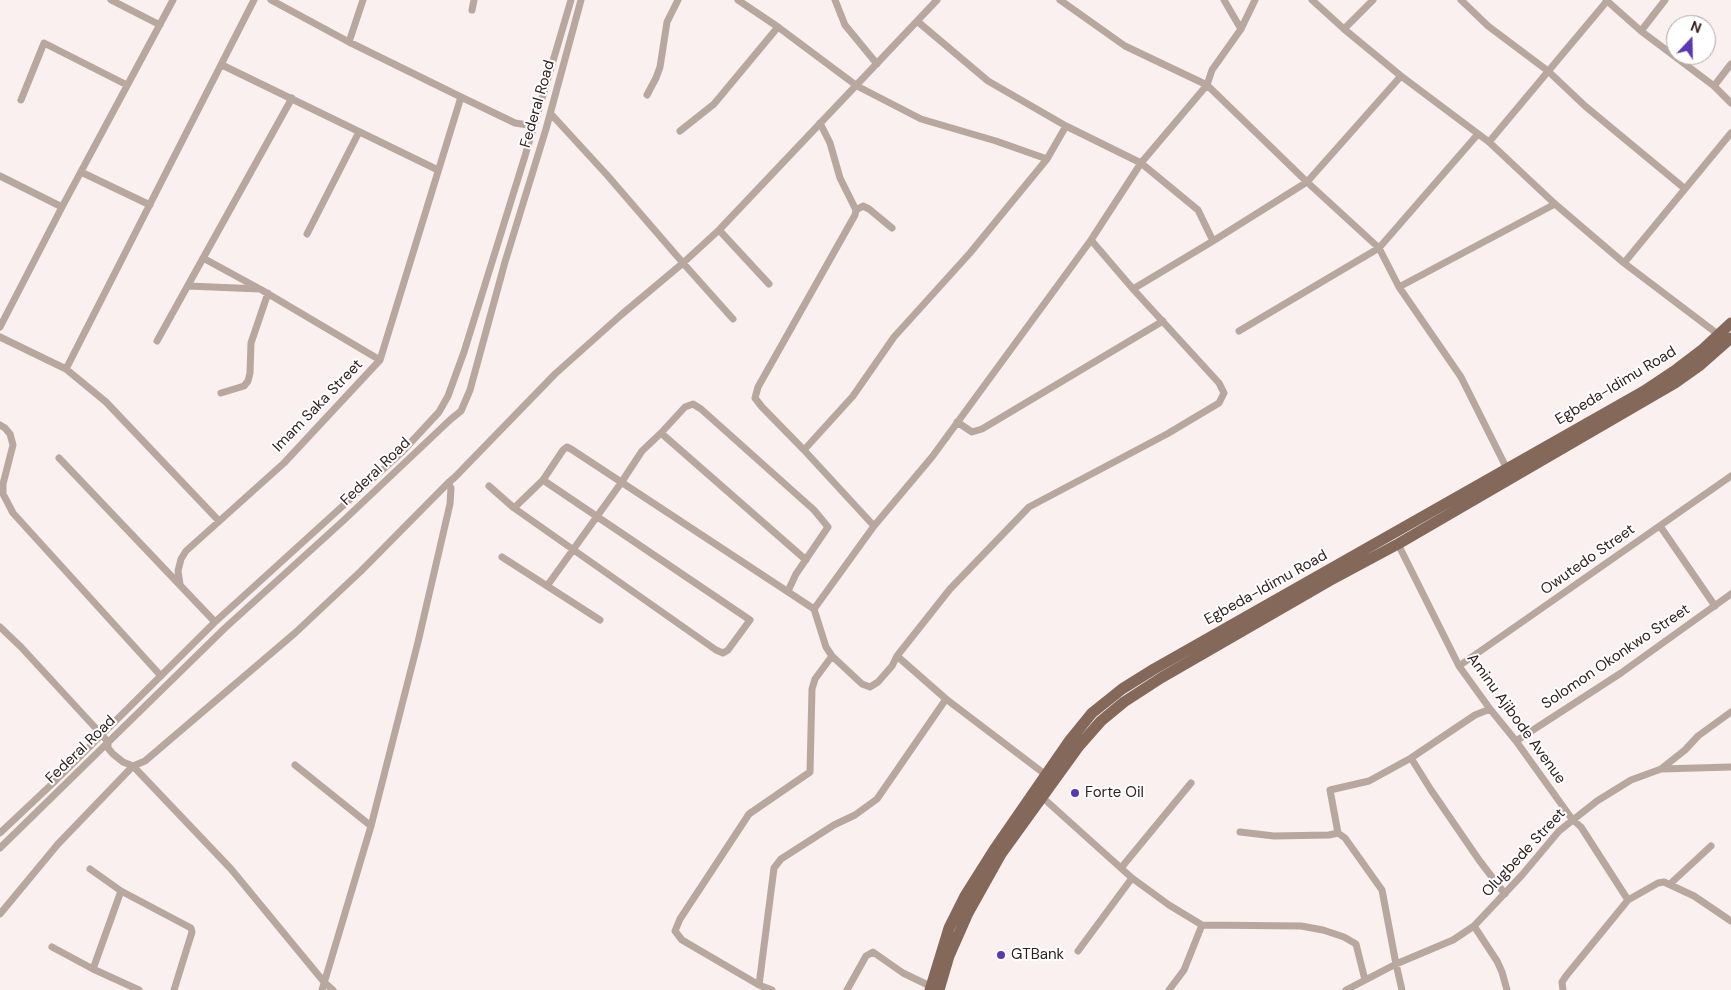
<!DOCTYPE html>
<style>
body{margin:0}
#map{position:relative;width:1731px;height:990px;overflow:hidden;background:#f9f0ef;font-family:"DM Sans",sans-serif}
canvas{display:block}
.north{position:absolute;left:1666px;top:15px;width:50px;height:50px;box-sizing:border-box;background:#fff;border:1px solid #ada6a5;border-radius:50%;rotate:21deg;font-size:14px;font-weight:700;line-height:20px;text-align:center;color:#31211f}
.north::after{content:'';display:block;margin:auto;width:18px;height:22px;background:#5939b1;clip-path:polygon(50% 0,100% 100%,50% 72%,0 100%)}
</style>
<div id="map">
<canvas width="1731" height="990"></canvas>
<div class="north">N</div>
</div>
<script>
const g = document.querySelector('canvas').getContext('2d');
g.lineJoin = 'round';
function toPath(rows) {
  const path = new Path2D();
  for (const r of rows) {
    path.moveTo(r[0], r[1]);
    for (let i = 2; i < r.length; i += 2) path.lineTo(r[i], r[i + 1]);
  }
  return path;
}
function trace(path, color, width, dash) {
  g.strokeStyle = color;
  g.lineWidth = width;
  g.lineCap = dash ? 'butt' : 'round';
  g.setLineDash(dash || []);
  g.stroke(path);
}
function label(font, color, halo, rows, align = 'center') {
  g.font = font + ' "DM Sans",sans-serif';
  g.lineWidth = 4;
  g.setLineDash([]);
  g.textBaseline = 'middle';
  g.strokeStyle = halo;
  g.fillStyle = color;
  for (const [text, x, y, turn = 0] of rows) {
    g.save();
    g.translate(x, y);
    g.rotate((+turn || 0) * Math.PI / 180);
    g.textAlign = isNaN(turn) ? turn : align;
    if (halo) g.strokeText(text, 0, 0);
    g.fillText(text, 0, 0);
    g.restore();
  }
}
const minor = toPath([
 [111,0,160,25],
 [271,0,349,42,461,97,515,123,534,126],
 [738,0,778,27,857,86,921,119,996,141,1047,159],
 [835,0,845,25,877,64],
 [1060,0,1125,46,1207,85,1307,182,1379,248,1399,287,1461,377,1507,469],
 [1224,0,1241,29],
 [1312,0,1344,29,1401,76,1489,142,1555,204,1624,263,1719,335],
 [1461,0,1488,26,1548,71,1585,106,1684,188],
 [1606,0,1641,31,1714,86,1731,103],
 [472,10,474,0],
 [917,21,988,81,1066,126,1141,163,1198,210,1213,241],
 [1344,29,1373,0],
 [1641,31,1665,0],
 [349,42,363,0],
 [222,65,438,170],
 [1714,86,1731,64],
 [647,95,656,78,660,67,667,22,678,0],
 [21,100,44,43,127,85],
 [551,114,607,175,683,263,733,319],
 [820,123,830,143,840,178,856,210,855,215,758,387,755,398,762,407,804,450,874,526],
 [680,131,714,104,778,27],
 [1489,142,1607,1],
 [81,172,150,205],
 [0,176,62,207],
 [856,210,863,206,869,209,892,228],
 [719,230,769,284],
 [307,234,359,132],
 [203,258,258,288],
 [1624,263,1731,133],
 [188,286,260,289,380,360],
 [1399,287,1555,204],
 [1133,289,1213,241,1307,182,1401,76],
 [0,327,62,207,173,0],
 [1239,331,1379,248,1478,134],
 [0,337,66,369],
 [157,341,292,98],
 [221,393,244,386,248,381,250,373,251,343,268,293],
 [957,422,972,432,982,429,1163,321],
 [0,425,5,428,10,434,13,445,3,484,3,494,13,513,161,676],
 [661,433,806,560],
 [804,450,853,396,894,337,970,253,1047,159,1066,126],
 [59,458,215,622],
 [543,480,750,620,728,650,723,653,716,650,514,508,543,480,563,450,567,447,571,449,814,609,826,647,832,656,862,684,870,687,878,682,892,666,897,656,950,589,1029,507,1167,434,1219,403,1224,393,1219,383,1133,289,1091,240],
 [448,483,455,477,555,374,621,315,683,263,719,230,937,0],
 [489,486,514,508],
 [219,521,106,402,66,369,254,0],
 [1660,526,1715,606],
 [1398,544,1459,666,1490,709,1516,741,1572,819,1581,827,1628,900],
 [502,557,600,620],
 [180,584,178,571,181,559,186,551,284,463,380,360,461,97],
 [547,586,621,483,642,451,661,433,685,407,693,404,701,409,814,510,828,527,796,574,788,591],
 [814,609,874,526,932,457,1091,240,1141,163,1207,85,1212,70,1241,29,1255,0],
 [0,627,21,647,102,735,108,742,108,748,113,754,123,762,133,766,231,869,324,982,333,990],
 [897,656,946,699,1046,775],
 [1459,666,1731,476],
 [1516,741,1621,673,1731,594],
 [1411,758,1431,790,1479,860,1505,894],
 [295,765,371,826],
 [1661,769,1685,750,1698,736,1731,712],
 [1042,797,1132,878,1169,905,1202,925,1301,926,1323,930,1344,937,1356,944,1365,980],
 [1240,832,1274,836,1329,835,1338,833],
 [0,833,52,784,215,622,401,453,439,412,448,396,464,352,525,156,571,0],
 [0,848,225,628,343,521,451,419,461,411,470,390,505,262,546,129,581,0],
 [1121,868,1191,783],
 [90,869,121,891,191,928,192,932,174,990],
 [1670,884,1711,846],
 [121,891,93,969,139,990],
 [0,914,58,844,133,766,145,761,295,633,361,571,448,483,451,488,450,504,418,642,371,826,322,990],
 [1474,926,1497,961,1502,972,1507,990],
 [52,947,93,969],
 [1078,951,1132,878],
 [759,985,774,868,781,859,834,825,855,815,877,799,946,699],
 [772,990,759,985,682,940,675,931,680,919,749,814,810,772,812,689,815,679,832,656],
 [847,990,866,956,873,952,903,973,930,986],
 [1169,990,1184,970,1202,925],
 [1346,990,1396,964,1453,940,1474,926,1522,875,1559,831,1597,801,1631,780,1661,769,1731,767],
 [1402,990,1396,964,1382,890,1345,838,1338,833,1330,790,1369,781,1411,758,1475,715,1490,709],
 [1563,990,1562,982,1566,976,1628,900,1658,883,1664,882,1694,896,1731,921]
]);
const primary = toPath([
 [930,990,949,928,965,896,994,850,1070,740,1092,713,1122,689,1154,669,1644,391,1677,369,1702,350,1731,323],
 [939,990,949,956,968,913,1001,854,1079,746,1101,721,1124,702,1161,678,1329,581,1398,544,1675,383,1699,366,1731,338]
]);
const markers = [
 [1075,793,5,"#5939b1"],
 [1001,955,5,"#5939b1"]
];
const streetNames = [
 ["Federal Road",538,104,-74],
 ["Egbeda-Idimu Road",1616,386,-31],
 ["Imam Saka Street",318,406,-46],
 ["Federal Road",376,472,-44],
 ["Owutedo Street",1588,560,-35],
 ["Egbeda-Idimu Road",1266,588,-29],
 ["Solomon Okonkwo Street",1616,657,-34],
 ["Aminu Ajibode Avenue",1516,719,54],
 ["Federal Road",81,750,-44],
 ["Olugbede Street",1524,853,-47]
];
const poiNames = [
 ["Forte Oil",1085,793],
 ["GTBank",1011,955]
];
trace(minor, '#b7a79f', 7);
trace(primary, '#84685a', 11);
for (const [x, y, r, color] of markers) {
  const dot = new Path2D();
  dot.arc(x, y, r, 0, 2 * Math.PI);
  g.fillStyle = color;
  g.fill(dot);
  trace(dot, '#fff', 2);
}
label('15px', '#31211f', '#fff', streetNames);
label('15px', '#31211f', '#fff', poiNames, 'left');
</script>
